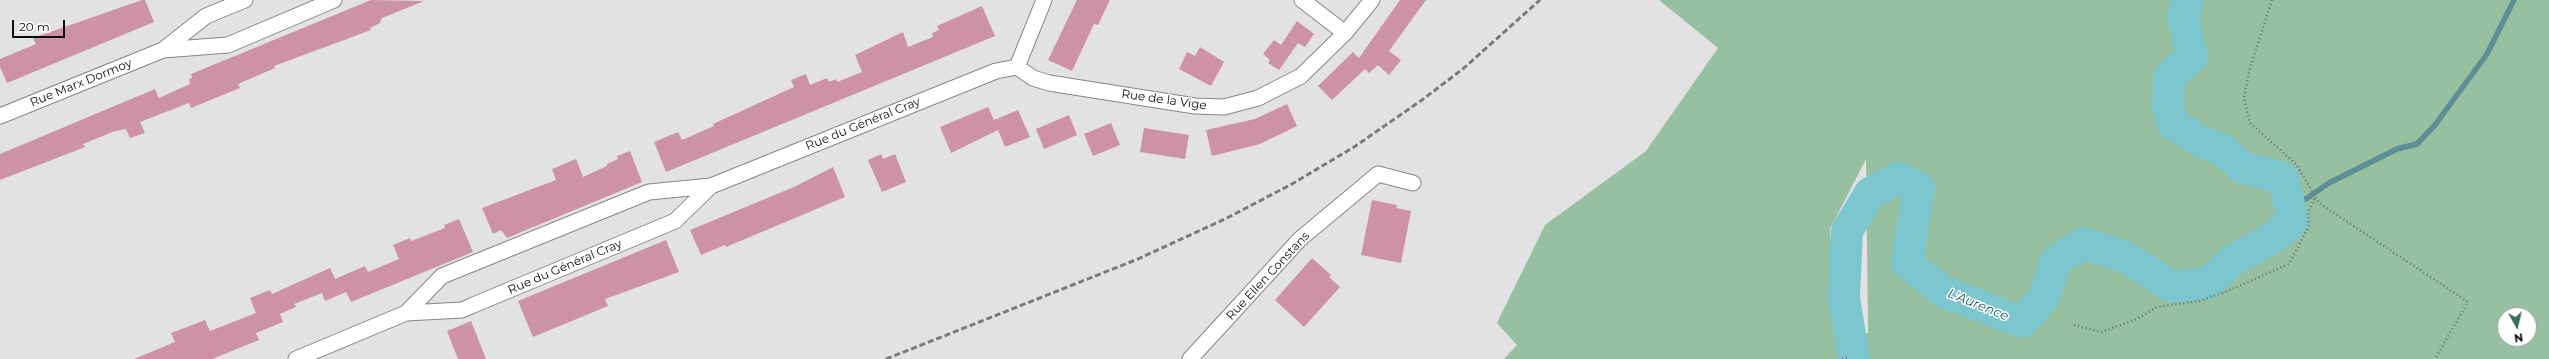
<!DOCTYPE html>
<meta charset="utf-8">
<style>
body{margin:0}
#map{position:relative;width:2549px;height:359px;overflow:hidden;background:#e2e2e5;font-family:Montserrat,sans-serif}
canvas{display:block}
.north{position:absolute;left:2497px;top:307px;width:40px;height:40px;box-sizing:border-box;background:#fff;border:1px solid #9e9e9f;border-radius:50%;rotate:172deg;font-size:11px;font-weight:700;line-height:16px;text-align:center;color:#0d0d0e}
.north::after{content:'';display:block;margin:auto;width:14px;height:18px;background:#356f58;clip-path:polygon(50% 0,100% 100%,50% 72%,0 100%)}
.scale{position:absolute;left:12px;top:20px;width:53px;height:18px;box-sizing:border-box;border:2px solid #0d0d0e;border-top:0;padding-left:5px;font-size:12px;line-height:14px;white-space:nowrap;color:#0d0d0e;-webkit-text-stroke:3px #fff;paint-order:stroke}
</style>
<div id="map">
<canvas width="2549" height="359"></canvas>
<div class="north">N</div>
<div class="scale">20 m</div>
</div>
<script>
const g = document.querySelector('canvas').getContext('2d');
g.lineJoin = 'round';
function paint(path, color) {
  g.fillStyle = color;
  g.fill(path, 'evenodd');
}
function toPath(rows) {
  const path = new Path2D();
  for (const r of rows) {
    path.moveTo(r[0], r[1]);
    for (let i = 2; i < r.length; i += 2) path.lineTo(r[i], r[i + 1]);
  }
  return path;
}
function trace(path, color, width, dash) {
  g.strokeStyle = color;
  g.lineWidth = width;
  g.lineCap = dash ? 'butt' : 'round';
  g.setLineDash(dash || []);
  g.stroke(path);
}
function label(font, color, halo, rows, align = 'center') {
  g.font = font + ' Montserrat,sans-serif';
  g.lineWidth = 3;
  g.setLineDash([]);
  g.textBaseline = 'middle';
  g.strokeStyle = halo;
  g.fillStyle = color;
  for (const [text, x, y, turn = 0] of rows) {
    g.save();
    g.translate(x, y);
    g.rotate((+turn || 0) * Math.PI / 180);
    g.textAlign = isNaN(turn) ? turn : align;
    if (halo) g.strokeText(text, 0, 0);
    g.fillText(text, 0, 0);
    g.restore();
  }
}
const green = toPath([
 [1659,0,2549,0,2549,359,1504,359,1517,345,1497,323,1545,225,1646,151,1718,48],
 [1866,159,1868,333,1838,334,1830,229],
 [2505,315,2529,315,2529,339,2505,339]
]);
const stream = toPath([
 [2290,210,2329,183,2397,149,2417,144,2435,125,2487,54,2514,0]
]);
const river = toPath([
 [1854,359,1844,298,1847,231,1870,193,1899,178,1919,188,1907,263,1944,292,2022,322,2044,297,2056,261,2083,243,2125,257,2173,287,2209,283,2231,261,2271,239,2293,222,2283,178,2243,168,2223,150,2200,141,2173,124,2168,109,2169,77,2192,57,2183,16,2188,0]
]);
const building = toPath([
 [142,0,145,0,154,22,7,83,0,67,0,59,36,44,33,38],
 [371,0,424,1,382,18,380,23,370,28,371,30,274,66,275,68,238,84,240,88,191,108,189,103,140,122,145,133,130,138,126,129,115,131,83,144,85,147,0,180,0,154,155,89,159,98,190,84,189,79,192,78,191,74],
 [1077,0,1110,0,1098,25,1094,24,1072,71,1048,60],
 [1400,0,1426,0,1389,51,1401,60,1389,75,1378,65,1369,73,1365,69,1332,100,1318,86,1353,52,1359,58],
 [982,6,995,36,666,172,654,142,678,132,682,140,714,126,713,124,794,87,791,80,806,74,810,85,827,78,829,82,836,79,837,82,862,72,855,55,903,32,908,47,933,37,932,33,939,30,937,26],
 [1297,21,1314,34,1305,47,1298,43,1279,70,1268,63,1270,60,1263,54,1274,40,1281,45],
 [1200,47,1224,62,1211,86,1179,69,1187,52,1195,56],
 [1287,104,1297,126,1260,144,1212,156,1206,130,1255,119],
 [988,107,994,120,1018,110,1030,137,1005,147,998,130,951,153,940,127],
 [1069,115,1077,135,1044,149,1036,129],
 [1111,123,1120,145,1093,156,1084,134],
 [1144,128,1189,135,1185,159,1140,152],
 [630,151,642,182,507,238,501,230,493,234,482,208,556,180,552,169,576,159,583,177,607,166,607,164,618,159,617,156],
 [881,154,883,159,895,154,906,182,882,192,868,160],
 [833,167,845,197,726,247,725,245,701,255,690,230,794,187],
 [1372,200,1397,205,1396,208,1411,211,1401,263,1361,255],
 [459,219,473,252,351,302,346,292,325,301,322,293,294,304,296,307,280,314,283,322,256,333,259,340,212,359,134,359,175,342,171,333,205,320,210,331,256,313,250,298,270,290,272,294,330,268,335,279,365,266,368,272,399,259,393,245,410,238,411,241,445,228,444,225],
 [666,240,679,272,605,299,608,306,533,337,518,301],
 [1312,258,1331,275,1329,277,1340,287,1304,327,1275,300],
 [471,321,486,359,458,359,447,331]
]);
const path = toPath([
 [2272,0,2250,68,2244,98,2250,123,2296,164,2319,203,2468,302,2435,359],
 [2074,325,2101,332,2137,319,2157,307,2199,301,2225,292,2289,264,2309,226,2308,212,2315,198],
 [1842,359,1847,358]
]);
const street = toPath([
 [1302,0,1345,33],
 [163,50,228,45,334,0],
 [1017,67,1033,78,1049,83,1195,106,1224,107,1258,98,1301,76,1345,33,1372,0],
 [1017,67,1044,0],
 [0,116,163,50,206,16,245,0],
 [406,313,442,276,639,196,649,192,711,186,996,71,1017,67],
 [296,359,406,313,462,310,471,306,675,221,711,186],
 [1190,359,1300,239,1378,174,1413,183]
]);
const rail = toPath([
 [886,359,1138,259,1227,218,1292,184,1354,147,1422,100,1464,68,1540,0]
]);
const streetNames = [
 ["Rue Marx Dormoy",81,83,-22],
 ["Rue de la Vige",1164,100,8],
 ["Rue du Général Cray",863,124,-22],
 ["Rue du Général Cray",565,267,-23],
 ["Rue Ellen Constans",1268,276,-47]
];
const waterNames = [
 ["L'Aurence",1978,305,22]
];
paint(green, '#96c09f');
trace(stream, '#5b8e95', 5.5);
trace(river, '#7cc6cf', 32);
paint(building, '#cd92a5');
trace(street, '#858688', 17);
trace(path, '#6e6e70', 2.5, [1, 3]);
trace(street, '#fff', 15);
trace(rail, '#7a7a7c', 3, [6, 3]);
label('12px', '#0d0d0e', '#fff', streetNames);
label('italic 13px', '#19585f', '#fff', waterNames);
</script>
